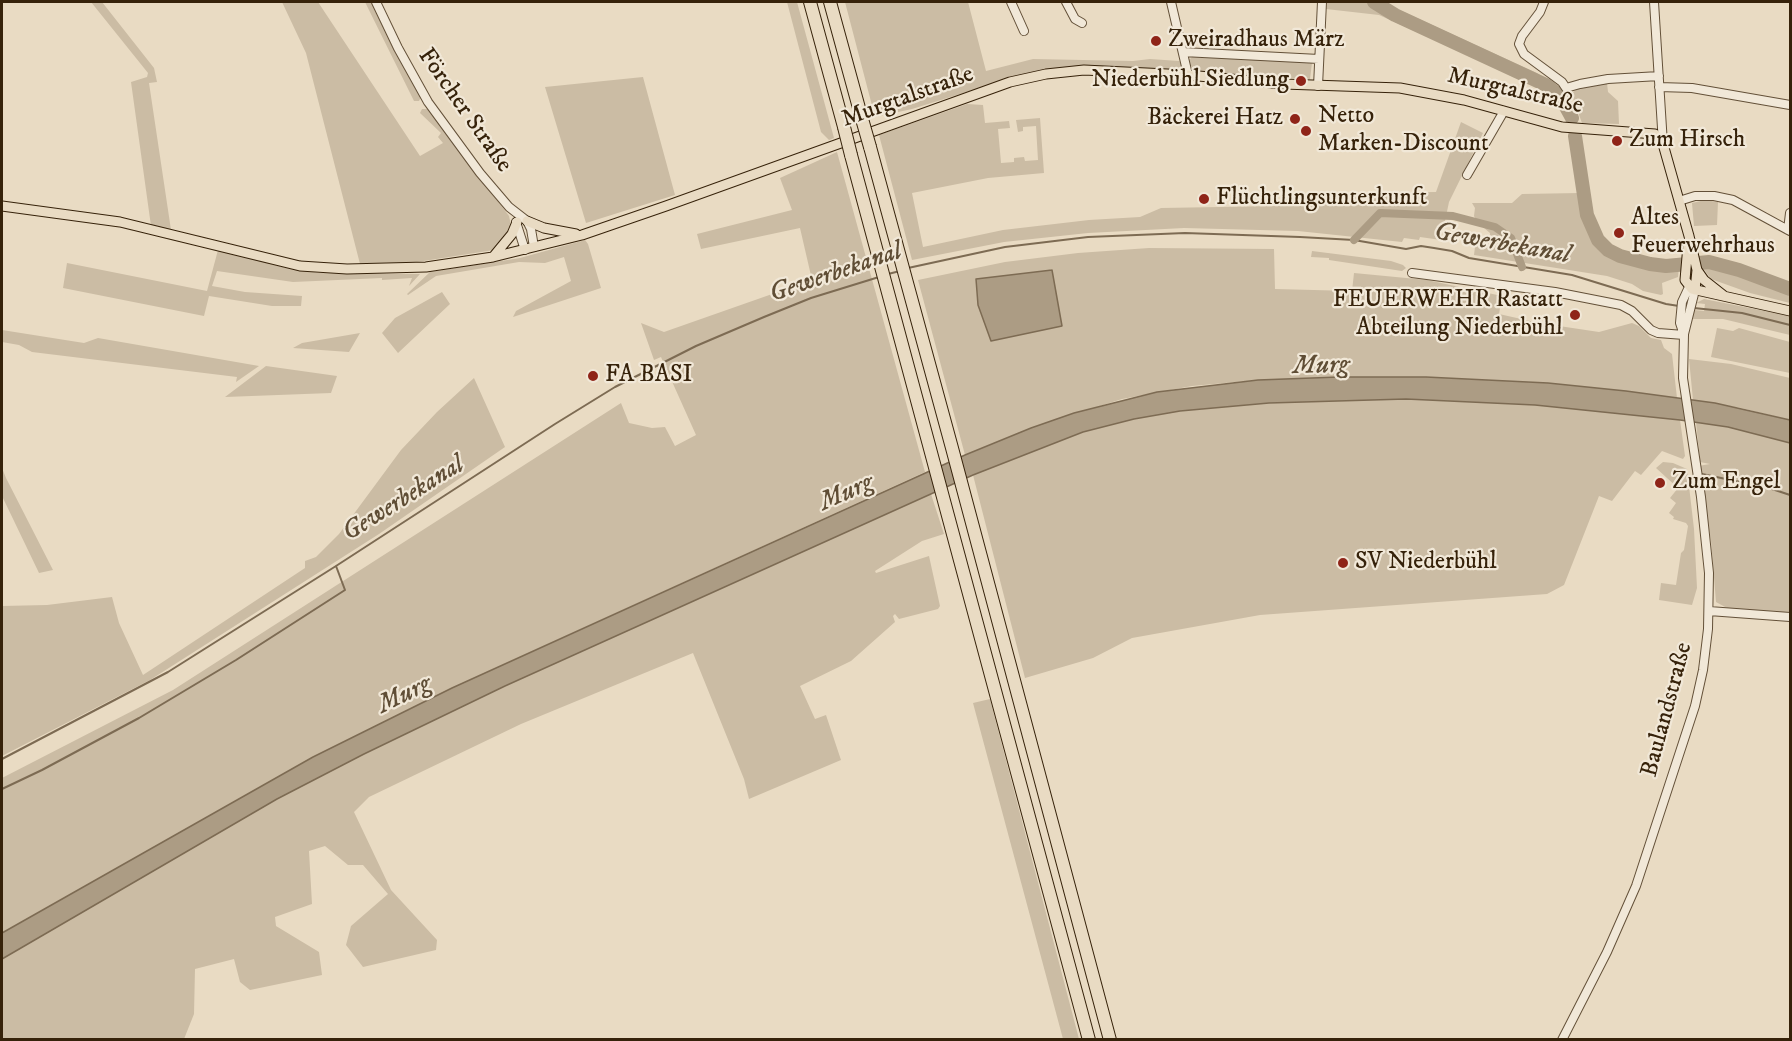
<!DOCTYPE html>
<meta charset="utf-8">
<style>
body{margin:0}
#map{position:relative;width:1792px;height:1041px;overflow:hidden;background:#e9dbc3;font-family:"IM FELL DW Pica",serif}
canvas{display:block}
.frame{position:absolute;inset:0;border:3px solid #36220a;pointer-events:none}
</style>
<div id="map">
<canvas width="1792" height="1041"></canvas>
<div class="frame"></div>
</div>
<script>
const g = document.querySelector('canvas').getContext('2d');
g.lineJoin = 'round';
function paint(path, color) {
  g.fillStyle = color;
  g.fill(path, 'evenodd');
}
function toPath(rows) {
  const path = new Path2D();
  for (const r of rows) {
    path.moveTo(r[0], r[1]);
    for (let i = 2; i < r.length; i += 2) path.lineTo(r[i], r[i + 1]);
  }
  return path;
}
function trace(path, color, width, dash) {
  g.strokeStyle = color;
  g.lineWidth = width;
  g.lineCap = dash ? 'butt' : 'round';
  g.setLineDash(dash || []);
  g.stroke(path);
}
function label(font, color, halo, rows, align = 'center') {
  g.font = font + ' "IM FELL DW Pica",serif';
  g.lineWidth = 4.5;
  g.setLineDash([]);
  g.textBaseline = 'middle';
  g.strokeStyle = halo;
  g.fillStyle = color;
  for (const [text, x, y, turn = 0] of rows) {
    g.save();
    g.translate(x, y);
    g.rotate((+turn || 0) * Math.PI / 180);
    g.textAlign = isNaN(turn) ? turn : align;
    if (halo) g.strokeText(text, 0, 0);
    g.fillText(text, 0, 0);
    g.restore();
  }
}
const green = toPath([
 [91,2,102,2,154,68,157,82,149,83,171,230,151,226,131,82,147,77,148,73],
 [282,2,318,2,420,156,443,143,438,137,441,133,420,113,422,109,429,109,509,216,511,225,507,236,494,250,398,265,360,264,306,53],
 [365,2,372,2,392,44,421,97,419,101,414,101],
 [787,2,797,2,834,138,829,140,821,132],
 [845,2,968,2,986,71,1033,59,1133,61,1150,59,1179,61,1181,62,1181,69,1179,71,1018,76,912,109,875,117],
 [1327,2,1368,2,1385,14,1419,30,1419,33,1379,15,1326,9],
 [1378,2,1382,2,1537,73,1562,89,1563,93,1536,76,1396,12],
 [1193,56,1312,63,1310,79,1198,72,1190,65,1189,60],
 [643,77,675,195,586,223,545,87],
 [1607,83,1608,92,1618,101,1619,124,1582,123,1571,93,1585,85],
 [967,104,983,105,985,123,1009,121,1010,128,998,129,1001,163,1014,162,1014,158,1024,157,1025,161,1038,160,1036,126,1023,127,1023,131,1018,132,1016,120,1040,118,1044,173,988,178,912,193,923,247,1003,230,1089,220,1140,217,1161,208,1278,206,1285,199,1367,193,1436,192,1461,122,1483,133,1449,202,1441,240,1420,237,1419,240,1404,238,1402,242,1298,231,1184,228,1088,233,1004,242,912,260,879,135],
 [837,152,925,472,452,688,313,757,2,933,2,778,173,690,621,403,629,423,652,428,665,427,675,446,696,435,661,357,654,360,641,323,664,332,812,280,800,228,701,249,697,234,792,210,780,178],
 [1580,193,1588,230,1593,242,1601,249,1626,262,1644,266,1657,268,1679,267,1678,277,1662,283,1663,294,1661,295,1643,291,1632,284,1607,276,1474,255,1475,247,1490,240,1490,233,1477,222,1474,216,1475,208,1472,203,1512,203,1522,194],
 [1705,200,1718,202,1717,225,1694,226,1692,203],
 [585,240,588,244,601,288,513,317,516,311,571,281,564,257,545,263,519,262,436,276,408,295,407,294,430,272,520,258],
 [1149,248,1274,249,1275,289,1352,291,1354,273,1427,280,1502,296,1499,314,1539,323,1599,332,1632,323,1639,326,1651,338,1661,340,1664,348,1672,354,1677,398,1548,383,1426,377,1258,380,1192,386,1122,399,1031,428,965,455,918,280,1005,262,1078,253],
 [218,250,287,268,320,273,420,274,409,286,412,278,382,280,382,278,293,282,217,271,212,286,245,292,302,296,301,306,272,306,209,296,204,316,63,288,67,263,207,291],
 [1312,251,1391,261,1403,265,1406,268,1402,271,1329,260,1329,258,1311,257],
 [1699,258,1719,260,1790,284,1790,303,1750,293,1711,279,1702,267],
 [442,292,450,304,398,353,382,333,395,318],
 [1704,299,1790,316,1790,335,1723,319,1692,319,1694,310,1704,311,1705,304,1696,303],
 [1717,328,1733,331,1739,328,1790,342,1790,373,1711,357],
 [2,330,84,343,98,338,259,366,236,382,237,377,32,352,19,345,2,342],
 [360,333,349,352,293,348,302,343],
 [1689,359,1731,364,1790,378,1790,420,1741,408,1693,400],
 [266,366,337,376,331,393,225,397],
 [474,378,505,447,379,534,150,680,2,756,2,606,47,605,112,597,119,623,143,675,305,568,305,561,316,557,339,534,401,450,437,412],
 [1406,399,1535,405,1680,420,1685,456,1683,459,1662,451,1641,475,1635,471,1612,501,1599,496,1564,585,1547,594,1260,615,1132,638,1093,658,1025,678,973,475,1083,432,1134,419,1180,411,1269,403],
 [1696,422,1728,427,1790,443,1790,614,1727,608,1716,602,1711,541,1698,466,1710,464,1700,462],
 [1663,462,1673,463,1687,469,1694,529,1697,588,1692,605,1659,600,1661,583,1676,585,1681,553,1684,550,1688,526,1686,523,1673,519,1674,517,1669,513,1676,503,1670,498,1678,488,1656,468],
 [2,468,6,478,53,570,39,573,2,496],
 [931,494,944,534,922,541,875,571,876,573,929,556,940,606,938,609,899,619,895,614,893,616,895,622,851,661,800,686,815,719,826,715,841,760,749,799,744,779,693,653,521,724,369,797,354,812,391,890,437,940,436,950,363,967,346,945,351,926,388,894,363,865,348,865,325,846,309,851,312,904,275,917,276,926,319,952,322,975,250,990,240,982,234,959,195,969,194,1014,184,1039,2,1039,2,959,83,910,277,799,364,754,505,686],
 [990,699,1079,1039,1063,1039,973,703]
]);
const water = toPath([
 [1052,270,1062,326,991,341,978,305,976,279,1052,270],
 [1339,377,1426,377,1548,383,1626,391,1715,403,1790,420,1790,443,1728,427,1680,420,1535,405,1406,399,1269,403,1180,411,1134,419,1083,432,973,475,505,686,364,754,277,799,2,959,2,933,313,757,452,688,965,455,1031,428,1074,413,1157,392,1258,380,1339,377]
]);
const stream = toPath([
 [908,268,1005,247,1088,237,1185,233,1300,237,1354,240,1406,249,1421,246,1434,248,1452,251,1469,258,1572,275,1666,304,1679,306],
 [888,274,900,271],
 [1694,308,1742,313,1790,325],
 [1702,474,1769,488,1790,495],
 [2,759,168,672,336,566,555,424,615,387,696,346,764,317,811,298,879,277],
 [2,789,42,770,139,718,236,660,345,590,336,566]
]);
const canal = toPath([
 [1354,240,1380,213,1453,216,1495,227,1511,238,1522,267]
]);
const river = toPath([
 [1374,2,1395,15,1546,85,1560,96,1572,118],
 [1575,136,1587,215,1598,240,1608,250,1620,256,1650,264,1666,266,1709,262,1739,270,1790,289]
]);
const minor = toPath([
 [376,2,398,48,428,102,480,173,509,207,527,221,531,229,534,247],
 [1011,2,1024,31],
 [1066,2,1075,19,1082,23],
 [1171,2,1188,75],
 [1544,2,1540,12,1522,36,1519,44,1524,54,1562,82,1566,88,1580,84,1608,79,1659,76],
 [1654,2,1663,144],
 [1183,52,1319,59],
 [1318,86,1322,2],
 [1659,87,1692,88,1790,105],
 [1467,175,1504,111],
 [1679,201,1695,196,1714,196,1733,200,1790,231],
 [516,222,525,250],
 [1788,230,1790,213],
 [1412,273,1555,292,1621,305,1632,311,1651,330,1658,333,1684,335],
 [1684,334,1695,290],
 [1709,611,1790,617],
 [1562,1040,1607,952,1636,886,1695,706,1703,670,1708,629,1709,573,1701,497,1683,378,1684,335,1680,323,1682,302,1689,287]
]);
const major = toPath([
 [2,206,120,222,300,266,347,269,426,267,493,257,582,235,666,206,1010,82,1046,74,1084,70,1188,75,1283,84,1400,88,1464,100,1562,127,1655,134,1663,144,1689,236,1697,270,1695,290],
 [527,221,544,228,576,234],
 [1688,245,1685,280,1692,289,1790,311],
 [493,257,512,234,517,222],
 [1697,270,1704,280,1723,295]
]);
const highway = toPath([
 [810,2,844,127],
 [830,2,862,119],
 [870,147,952,448,1110,1040],
 [851,155,1089,1040]
]);
const highwayBridge = toPath([
 [862,119,870,147],
 [844,127,851,155]
]);
const markers = [
 [1156,41,6,"#8f2418"],
 [1301,81,6,"#8f2418"],
 [1295,119,6,"#8f2418"],
 [1306,131,6,"#8f2418"],
 [1617,141,6,"#8f2418"],
 [1204,199,6,"#8f2418"],
 [1619,233,6,"#8f2418"],
 [1575,315,6,"#8f2418"],
 [593,376,6,"#8f2418"],
 [1660,483,6,"#8f2418"],
 [1343,563,6,"#8f2418"]
];
const poiNames = [
 ["Zweiradhaus März",1168,41],
 ["Niederbühl Siedlung",1289,81,"right"],
 ["Netto",1318,117],
 ["Marken-Discount",1318,145],
 ["Bäckerei Hatz",1283,119,"right"],
 ["Zum Hirsch",1629,141],
 ["Flüchtlingsunterkunft",1216,199],
 ["Altes",1631,219],
 ["Feuerwehrhaus",1631,247],
 ["FEUERWEHR Rastatt",1563,301,"right"],
 ["Abteilung Niederbühl",1563,329,"right"],
 ["FA BASI",605,376],
 ["Zum Engel",1672,483],
 ["SV Niederbühl",1355,563]
];
const streetNames = [
 ["Murgtalstraße",1515,92,13],
 ["Murgtalstraße",908,98,-20],
 ["Förcher Straße",464,111,55],
 ["Baulandstraße",1668,710,-75]
];
const waterNames = [
 ["Gewerbekanal",1502,245,10],
 ["Gewerbekanal",836,274,-19],
 ["Murg",1321,367,-1],
 ["Murg",847,494,-24],
 ["Gewerbekanal",404,500,-32],
 ["Murg",405,696,-26]
];
paint(green, '#cbbca4');
paint(water, '#ac9c84');
trace(water, '#7d6b53', 1.5);
trace(stream, '#7d6b53', 2);
trace(canal, '#ac9c84', 8);
trace(river, '#ac9c84', 14);
trace(minor, '#635038', 10);
trace(major, '#36220a', 11);
trace(highway, '#36220a', 14);
trace(minor, '#f1e8d8', 8);
trace(major, '#e9dbc3', 9);
trace(highway, '#e9dbc3', 12);
trace(highwayBridge, '#36220a', 14, []);
trace(highwayBridge, '#e9dbc3', 12);
for (const [x, y, r, color] of markers) {
  const dot = new Path2D();
  dot.arc(x, y, r, 0, 2 * Math.PI);
  g.fillStyle = color;
  g.fill(dot);
  trace(dot, '#f1e8d8', 2);
}
label('24px', '#36220a', '#f1e8d8', poiNames, 'left');
label('24px', '#36220a', '#f1e8d8', streetNames);
label('italic 26px', '#5f4d35', '#f1e8d8', waterNames);
</script>
